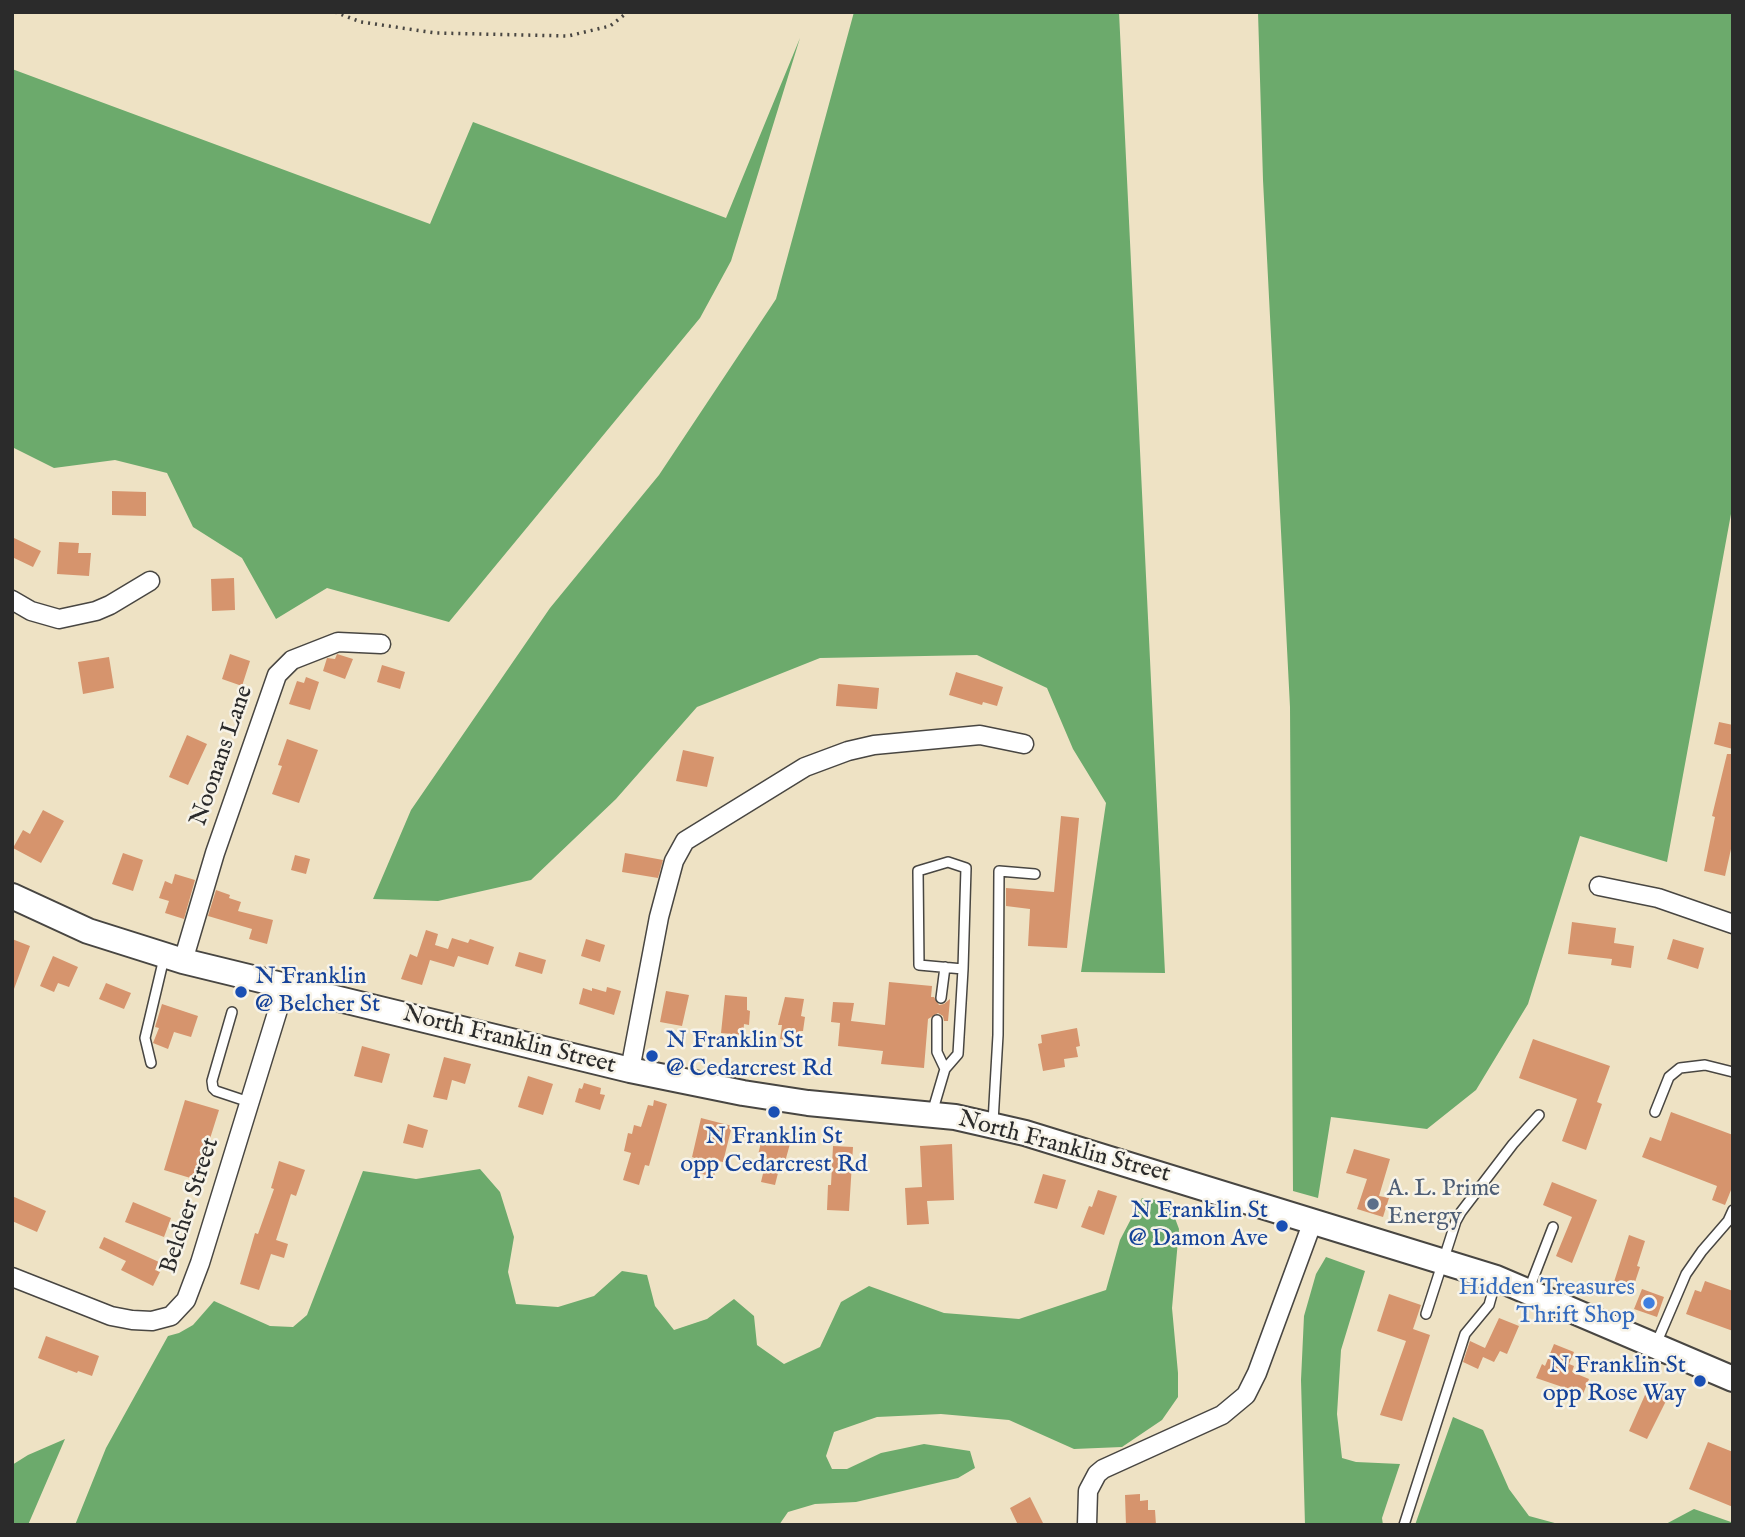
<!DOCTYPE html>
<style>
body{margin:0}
#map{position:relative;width:1745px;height:1537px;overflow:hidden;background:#eee2c4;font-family:"IM FELL English",serif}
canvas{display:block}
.frame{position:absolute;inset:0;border:14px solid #2b2b2b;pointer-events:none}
</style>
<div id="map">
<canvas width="1745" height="1537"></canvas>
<div class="frame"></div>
</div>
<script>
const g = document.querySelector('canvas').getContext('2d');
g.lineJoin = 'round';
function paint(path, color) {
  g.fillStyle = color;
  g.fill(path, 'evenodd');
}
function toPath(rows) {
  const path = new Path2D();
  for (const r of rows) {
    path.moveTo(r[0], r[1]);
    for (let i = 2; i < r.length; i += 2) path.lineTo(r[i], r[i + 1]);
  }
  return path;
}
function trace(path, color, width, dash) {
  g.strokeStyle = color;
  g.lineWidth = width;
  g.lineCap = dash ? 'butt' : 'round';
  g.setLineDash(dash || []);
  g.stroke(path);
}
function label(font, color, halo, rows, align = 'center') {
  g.font = font + ' "IM FELL English",serif';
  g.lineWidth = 5;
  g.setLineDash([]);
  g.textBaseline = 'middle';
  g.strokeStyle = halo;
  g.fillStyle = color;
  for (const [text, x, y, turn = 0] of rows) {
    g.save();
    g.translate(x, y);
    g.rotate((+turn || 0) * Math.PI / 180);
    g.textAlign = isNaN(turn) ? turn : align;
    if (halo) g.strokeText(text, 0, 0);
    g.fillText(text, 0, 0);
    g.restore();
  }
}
const forest = toPath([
 [854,12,1119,12,1165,973,1081,972,1106,803,1073,749,1047,688,977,655,820,658,697,707,616,799,531,880,438,901,373,899,411,810,550,608,659,475,776,299],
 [1258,12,1733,12,1733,503,1667,862,1580,836,1528,1004,1476,1090,1427,1129,1331,1117,1318,1198,1293,1191,1290,707,1263,180],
 [800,38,731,261,700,318,449,622,327,588,276,619,242,558,193,527,167,473,115,460,54,468,12,447,12,69,430,224,473,122,726,218],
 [480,1169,500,1192,514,1237,508,1272,516,1304,558,1307,594,1296,622,1271,647,1275,655,1306,674,1330,707,1319,734,1299,754,1316,757,1345,784,1364,820,1347,841,1302,869,1286,944,1313,1019,1319,1106,1290,1120,1240,1142,1198,1169,1202,1179,1229,1172,1308,1178,1373,1178,1397,1162,1420,1122,1447,1074,1449,1009,1420,941,1414,877,1417,834,1432,826,1456,832,1469,847,1469,881,1453,924,1444,970,1451,975,1468,958,1478,856,1502,815,1504,788,1512,779,1525,75,1525,106,1448,168,1336,179,1333,193,1325,214,1301,270,1326,293,1327,307,1315,363,1171,416,1179],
 [1326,1257,1365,1271,1341,1350,1337,1414,1342,1458,1356,1462,1400,1464,1382,1518,1383,1525,1305,1525,1301,1380,1304,1316,1316,1274],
 [1453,1417,1483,1430,1509,1489,1529,1516,1562,1525,1415,1525],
 [65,1439,28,1525,12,1525,12,1465,28,1455],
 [1694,1509,1731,1522,1733,1525,1664,1525]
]);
const building = toPath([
 [112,491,146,492,146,516,112,515],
 [12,537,41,551,33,567,12,557],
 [59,542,79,543,78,553,91,553,89,576,57,574],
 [234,578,235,610,212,611,211,579],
 [230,654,250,661,242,686,222,679],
 [337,654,353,659,345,679,323,671,327,658,335,659],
 [109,657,114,688,83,694,78,662],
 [382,665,405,672,400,689,377,682],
 [956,672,1003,687,997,706,983,702,982,705,949,695],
 [306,677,319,682,310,710,289,704,297,681,304,683],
 [838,684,879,688,877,709,836,706],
 [1719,722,1733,725,1733,749,1714,744],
 [187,735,207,744,188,785,169,777],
 [287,739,318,750,299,803,272,794,282,766,278,765],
 [683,750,714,757,707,787,676,781],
 [1727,754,1733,754,1733,840,1725,876,1704,871,1715,817,1712,816],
 [43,810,64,821,41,863,13,848,23,830,30,834],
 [1061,816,1079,818,1067,948,1028,946,1030,909,1006,906,1006,888,1054,892],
 [123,853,143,860,133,891,112,884],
 [625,853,663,860,658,878,622,872],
 [295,855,310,859,306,874,291,870],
 [175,874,195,880,184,919,165,913,169,901,159,898,165,881,172,884],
 [216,890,230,895,229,898,241,902,238,911,273,920,267,944,249,939,252,929,208,916],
 [1572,922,1616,928,1614,943,1634,946,1631,968,1611,965,1612,959,1568,954],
 [426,930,438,934,435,945,448,949,452,938,468,943,470,939,494,947,488,965,458,956,454,967,430,960,422,985,401,979,410,954,417,957],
 [12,939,30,946,14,989,12,989],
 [586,939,605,945,600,962,581,956],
 [1673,939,1704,948,1698,969,1667,959],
 [519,952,546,960,542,974,515,966],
 [53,956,78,967,69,987,58,983,54,992,40,986],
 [889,982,932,986,931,997,934,997,939,1005,944,1004,950,999,948,1021,944,1021,943,1016,938,1013,928,1019,924,1068,881,1064,883,1051,838,1046,840,1023,831,1022,833,1002,854,1003,851,1021,885,1025],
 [106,983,131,993,124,1009,99,999],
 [607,987,621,991,614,1015,579,1004,583,988,592,991,592,988,606,992],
 [666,991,689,995,682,1026,660,1022],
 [725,995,747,997,747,1010,750,1011,749,1025,744,1024,743,1035,721,1033],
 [785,997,804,999,801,1016,805,1017,803,1031,799,1031,798,1042,780,1039,782,1025,778,1025],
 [162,1004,198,1016,191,1037,174,1032,168,1049,153,1043,159,1028,155,1027],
 [1077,1028,1080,1046,1076,1047,1078,1057,1064,1059,1065,1067,1043,1071,1038,1044,1042,1043,1041,1035],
 [1533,1039,1610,1066,1597,1102,1602,1104,1586,1150,1562,1141,1577,1099,1519,1078],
 [362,1046,390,1054,382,1083,354,1076],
 [444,1057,471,1064,465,1084,452,1080,447,1100,433,1097],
 [528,1076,553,1084,543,1115,518,1107],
 [584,1083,601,1088,600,1094,605,1095,600,1110,575,1102,579,1088,582,1089],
 [185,1100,219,1110,197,1180,164,1170],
 [654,1100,667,1104,649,1166,645,1165,639,1185,623,1180,631,1153,624,1151,628,1133,632,1134,634,1125,641,1127,648,1105,653,1106],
 [1671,1112,1733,1135,1733,1185,1725,1205,1712,1200,1717,1186,1642,1157,1650,1137,1661,1141],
 [701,1118,732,1126,723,1162,718,1161,714,1177,694,1172,697,1159,692,1157],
 [408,1124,428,1130,423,1148,403,1143],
 [763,1134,791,1140,785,1162,781,1161,775,1185,761,1182,767,1157,758,1155],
 [952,1144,954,1200,927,1201,929,1224,907,1225,905,1188,922,1187,920,1146],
 [833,1146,853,1147,849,1211,827,1210,828,1185,831,1185],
 [1354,1149,1390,1159,1379,1196,1389,1198,1383,1217,1357,1209,1367,1179,1346,1173],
 [279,1161,305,1170,296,1196,291,1194,276,1240,288,1244,284,1258,271,1254,259,1290,240,1284,255,1233,258,1234,274,1189,271,1188],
 [1043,1174,1066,1180,1057,1209,1034,1203],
 [1552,1182,1597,1200,1572,1263,1556,1256,1572,1217,1543,1205],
 [1098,1190,1117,1196,1104,1235,1081,1227,1089,1206,1092,1207],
 [12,1196,46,1211,37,1232,12,1221],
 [133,1202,171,1218,164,1237,125,1222],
 [1629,1235,1645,1241,1637,1266,1640,1267,1632,1291,1613,1285],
 [104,1237,159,1262,155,1270,160,1272,153,1286,121,1270,126,1261,99,1248],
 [1705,1281,1733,1291,1733,1331,1686,1314,1695,1290,1701,1292],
 [1642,1289,1664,1297,1657,1317,1634,1309],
 [1389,1294,1421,1305,1413,1329,1430,1335,1402,1421,1380,1415,1406,1341,1377,1331],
 [1499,1318,1519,1326,1507,1354,1500,1351,1494,1362,1483,1357,1478,1369,1463,1362,1470,1341,1485,1348],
 [46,1336,99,1356,92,1376,78,1371,77,1373,38,1358],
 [1554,1344,1574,1352,1569,1364,1574,1366,1572,1372,1589,1379,1583,1394,1536,1378,1542,1364,1545,1366],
 [1649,1386,1669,1395,1647,1439,1629,1431],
 [1708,1442,1733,1452,1733,1507,1689,1489],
 [1140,1494,1140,1501,1148,1500,1148,1510,1155,1510,1156,1525,1126,1525,1125,1495],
 [1030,1497,1044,1525,1018,1525,1010,1508]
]);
const path = toPath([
 [335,12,361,22,436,33,568,36,610,26,628,12]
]);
const service = toPath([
 [941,998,945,967],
 [232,1012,212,1081,213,1088,216,1091,249,1102],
 [937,1020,937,1052,945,1069],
 [151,1063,145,1038,164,958],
 [1655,1112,1669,1077,1680,1068,1705,1065,1733,1072],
 [932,1113,945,1069,958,1054,963,969,919,965,918,871,948,862,966,868,963,969],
 [993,1122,998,1035,999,871,1035,874],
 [1529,1289,1553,1227],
 [1426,1314,1456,1221,1461,1212,1513,1144,1539,1115],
 [1656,1344,1686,1274,1702,1251,1728,1221,1733,1210],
 [1404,1525,1465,1334,1489,1305,1496,1280]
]);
const minor = toPath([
 [12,600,31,611,59,619,96,611,110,605,150,581],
 [1599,886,1658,898,1733,924],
 [183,961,215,853,277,675,292,660,338,642,381,644],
 [630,1070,659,917,674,861,685,841,805,767,848,751,874,745,980,735,1024,744],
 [12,1277,111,1316,132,1320,152,1321,171,1316,186,1300,200,1263,285,987],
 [1087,1525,1088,1491,1097,1474,1103,1469,1222,1415,1246,1395,1257,1373,1313,1221]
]);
const secondary = toPath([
 [12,896,88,931,183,961,630,1070,743,1093,808,1103,955,1117,1025,1133,1496,1278,1733,1379]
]);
const markers = [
 [241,992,7,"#1a4fb4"],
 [652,1056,7,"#1a4fb4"],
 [774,1112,7,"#1a4fb4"],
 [1373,1204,7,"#5c6f8a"],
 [1282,1226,7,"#1a4fb4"],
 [1649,1303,7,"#3f7fe0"],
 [1700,1381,7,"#1a4fb4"]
];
const streetNames = [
 ["Noonans Lane",223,756,-71],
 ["North Franklin Street",509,1041,14],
 ["North Franklin Street",1064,1148,15],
 ["Belcher Street",191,1206,-72]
];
const transitNames = [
 ["N Franklin",255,978],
 ["@ Belcher St",255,1006],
 ["N Franklin St",666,1042],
 ["@ Cedarcrest Rd",666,1070],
 ["N Franklin St",774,1138,"center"],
 ["opp Cedarcrest Rd",774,1166,"center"],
 ["N Franklin St",1268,1212,"right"],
 ["@ Damon Ave",1268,1240,"right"],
 ["N Franklin St",1686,1367,"right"],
 ["opp Rose Way",1686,1395,"right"]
];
const serviceNames = [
 ["A. L. Prime",1387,1190],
 ["Energy",1387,1218]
];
const shopNames = [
 ["Hidden Treasures",1635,1289],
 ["Thrift Shop",1635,1317]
];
paint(forest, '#6caa6c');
paint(building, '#d6946d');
trace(service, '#484642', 12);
trace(minor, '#484642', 21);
trace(secondary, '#484642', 28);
trace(path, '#484642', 3.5, [2, 5]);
trace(service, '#fff', 9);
trace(minor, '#fff', 18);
trace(secondary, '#fff', 24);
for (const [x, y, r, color] of markers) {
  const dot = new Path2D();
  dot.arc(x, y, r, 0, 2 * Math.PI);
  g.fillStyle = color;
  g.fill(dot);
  trace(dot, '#f7f3e8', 2.5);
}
label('24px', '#2b2b2b', '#f7f3e8', streetNames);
label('24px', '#164399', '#f7f3e8', transitNames, 'left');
label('24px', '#4e5e75', '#f7f3e8', serviceNames, 'left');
label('24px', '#366cbe', '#f7f3e8', shopNames, 'right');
</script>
